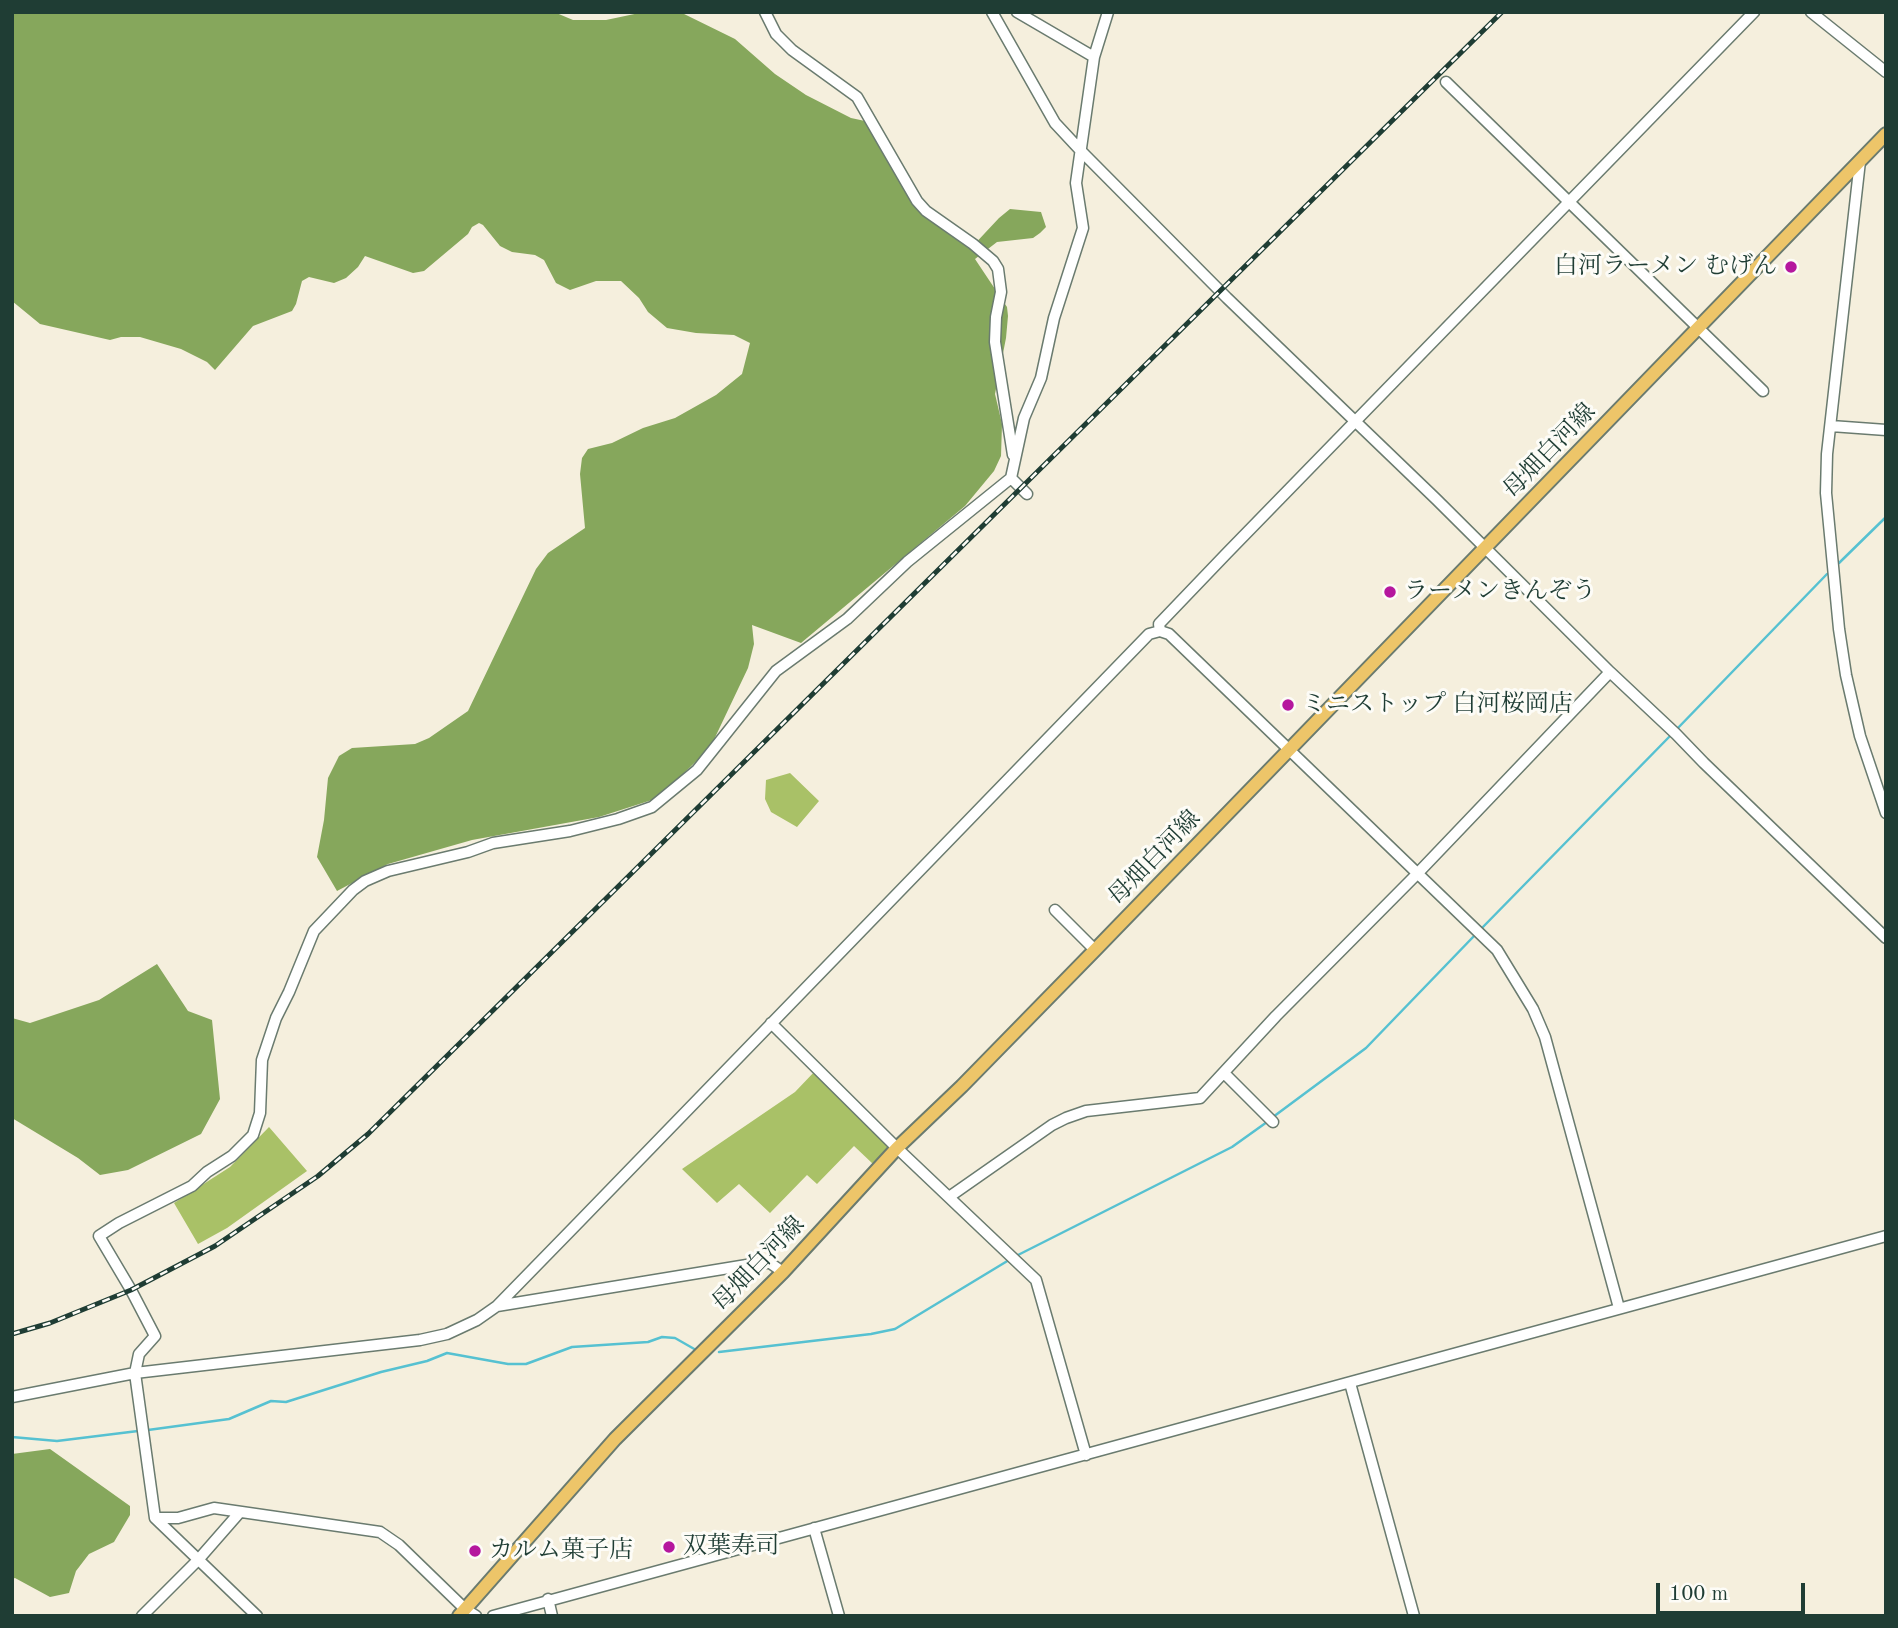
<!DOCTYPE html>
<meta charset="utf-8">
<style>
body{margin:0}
#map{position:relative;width:1898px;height:1628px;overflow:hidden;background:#f5efdd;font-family:"Old Standard TT",serif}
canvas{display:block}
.frame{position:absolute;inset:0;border:14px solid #1f3d34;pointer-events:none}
.scale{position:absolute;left:1656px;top:1583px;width:149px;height:32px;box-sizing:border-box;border:4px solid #1f3d34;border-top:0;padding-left:9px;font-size:21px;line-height:24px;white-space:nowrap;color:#1f3d34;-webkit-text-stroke:5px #fdfcf7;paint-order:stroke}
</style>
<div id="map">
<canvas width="1898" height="1628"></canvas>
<div class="frame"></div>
<div class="scale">100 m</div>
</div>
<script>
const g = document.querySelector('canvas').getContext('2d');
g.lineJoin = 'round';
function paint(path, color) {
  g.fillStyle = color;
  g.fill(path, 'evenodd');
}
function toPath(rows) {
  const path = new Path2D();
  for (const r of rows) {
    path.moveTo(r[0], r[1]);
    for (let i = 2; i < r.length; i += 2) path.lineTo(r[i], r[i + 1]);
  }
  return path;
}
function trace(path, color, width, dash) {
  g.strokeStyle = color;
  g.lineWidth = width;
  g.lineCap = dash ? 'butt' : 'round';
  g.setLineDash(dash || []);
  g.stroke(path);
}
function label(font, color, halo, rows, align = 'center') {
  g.font = font + ' "Old Standard TT","Noto Serif JP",serif';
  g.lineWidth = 6;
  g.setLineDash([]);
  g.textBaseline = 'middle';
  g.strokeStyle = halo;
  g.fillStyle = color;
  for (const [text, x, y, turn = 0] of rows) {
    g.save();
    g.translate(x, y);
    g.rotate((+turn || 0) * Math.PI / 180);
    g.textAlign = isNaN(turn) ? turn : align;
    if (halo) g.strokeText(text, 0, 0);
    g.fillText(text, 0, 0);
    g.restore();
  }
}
const green = toPath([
 [790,773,819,801,797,827,771,812,765,799,766,780],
 [816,1070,891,1146,873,1164,854,1146,817,1184,807,1175,770,1213,739,1184,717,1203,682,1169,795,1092],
 [269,1127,307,1171,227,1228,198,1244,174,1203,230,1167]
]);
const forest = toPath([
 [12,12,554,12,573,20,606,20,644,12,680,12,735,39,775,74,806,95,851,118,879,124,914,186,943,230,970,249,999,218,1010,209,1041,212,1046,227,1040,233,1033,238,997,242,975,259,1007,307,1008,316,1006,338,995,394,1002,424,1001,456,994,471,965,506,801,643,752,625,754,644,748,668,710,748,658,798,599,817,472,840,388,864,337,891,317,857,324,820,328,778,339,756,352,748,415,744,429,738,468,711,536,569,548,553,585,528,580,474,582,458,588,449,612,443,643,428,675,418,716,395,742,374,750,343,734,335,696,333,667,328,648,312,639,298,621,281,596,281,570,290,556,283,544,260,535,255,512,252,500,246,483,225,479,223,472,227,468,234,424,271,413,273,365,256,358,267,346,278,334,283,309,277,302,281,296,304,292,311,253,326,215,370,207,362,181,349,140,337,121,337,110,340,40,324,12,301],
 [157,964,188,1011,212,1020,220,1099,201,1134,128,1170,100,1175,78,1158,12,1118,12,1018,30,1023,99,1000],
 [50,1449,130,1506,130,1515,114,1542,89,1554,76,1571,69,1593,50,1597,15,1578,12,1579,12,1454]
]);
const stream = toPath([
 [1839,563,1886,517],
 [1676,730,1827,574],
 [1480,930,1671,735],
 [1273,1117,1366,1048,1475,935],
 [1016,1256,1232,1147,1267,1122],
 [719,1352,871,1334,895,1329,1009,1260],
 [148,1430,229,1419,271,1401,286,1402,381,1372,427,1361,447,1353,508,1364,526,1364,572,1347,648,1342,662,1337,675,1338,696,1350],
 [12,1437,57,1441,138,1431]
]);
const minor = toPath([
 [765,12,776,34,792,50,857,97,917,201,926,211,973,244,993,261,998,269,1001,292,996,317,995,342,1013,455],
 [992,12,1055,123,1082,152,1227,298,1436,499,1610,672,1676,734,1704,763,1886,938],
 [1017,12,1094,57],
 [1811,12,1886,72],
 [1446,82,1763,391],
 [1860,161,1827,454,1826,493,1839,629,1846,675,1860,736,1886,813],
 [1831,426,1886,430],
 [1011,478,1027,494],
 [1160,631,1159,624,1227,553,1754,12],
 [1055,910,1095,950],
 [771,1023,897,1148,1036,1280,1086,1455],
 [1224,1073,1273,1122],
 [949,1197,1052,1125,1066,1118,1086,1111,1200,1098,1276,1016,1417,874,1610,672],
 [497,1306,759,1263,770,1263,783,1272],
 [1350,1383,1414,1616],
 [12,1397,135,1373,420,1340,447,1334,477,1320,497,1306,578,1223,1149,634,1160,631,1169,634,1497,950,1533,1009,1545,1037,1619,1308],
 [155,1518,178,1518,214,1508,380,1532,399,1545,465,1609,476,1616],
 [814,1528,839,1616],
 [548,1599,552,1616],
 [142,1616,198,1560,240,1512],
 [257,1616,155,1518,135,1373,139,1354,155,1336,131,1290,99,1236,119,1223,192,1186,207,1172,232,1156,253,1135,260,1113,262,1060,276,1018,289,992,314,931,353,890,365,881,388,871,468,852,493,843,570,831,618,819,652,807,697,770,776,671,847,619,907,562,1011,478,1024,418,1041,378,1054,318,1083,228,1076,183,1094,57,1108,12],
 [493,1616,1886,1236]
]);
const major = toPath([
 [459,1616,615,1439,783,1272,897,1148,962,1086,1095,950,1886,134]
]);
const rail = toPath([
 [12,1334,50,1323,131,1290,215,1246,318,1176,368,1134,1502,12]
]);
const markers = [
 [1791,267,7,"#b5179e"],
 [1390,592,7,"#b5179e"],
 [1288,705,7,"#b5179e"],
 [669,1547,7,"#b5179e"],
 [475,1551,7,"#b5179e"]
];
const poiNames = [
 ["白河ラーメン むげん",1777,267,"right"],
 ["ラーメンきんぞう",1404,592],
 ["ミニストップ 白河桜岡店",1302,705],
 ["双葉寿司",683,1547],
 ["カルム菓子店",489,1551]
];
const streetNames = [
 ["母畑白河線",1550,451,-46],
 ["母畑白河線",1155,858,-46],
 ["母畑白河線",759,1264,-46]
];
paint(green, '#a9c167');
paint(forest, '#86a75c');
trace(stream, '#56c1d1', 2.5);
trace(minor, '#6a7b6f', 13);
trace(major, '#6a7b6f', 16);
trace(minor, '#fff', 10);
trace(major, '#edc569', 12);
trace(rail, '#1f3d34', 5);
trace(rail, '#fdfcf7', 2.5, [8]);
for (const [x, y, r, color] of markers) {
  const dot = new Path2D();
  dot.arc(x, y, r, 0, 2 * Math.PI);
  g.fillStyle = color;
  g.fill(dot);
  trace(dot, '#fdfcf7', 2.5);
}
label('24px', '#1f3d34', '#fdfcf7', poiNames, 'left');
label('24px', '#1f3d34', '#fdfcf7', streetNames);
</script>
